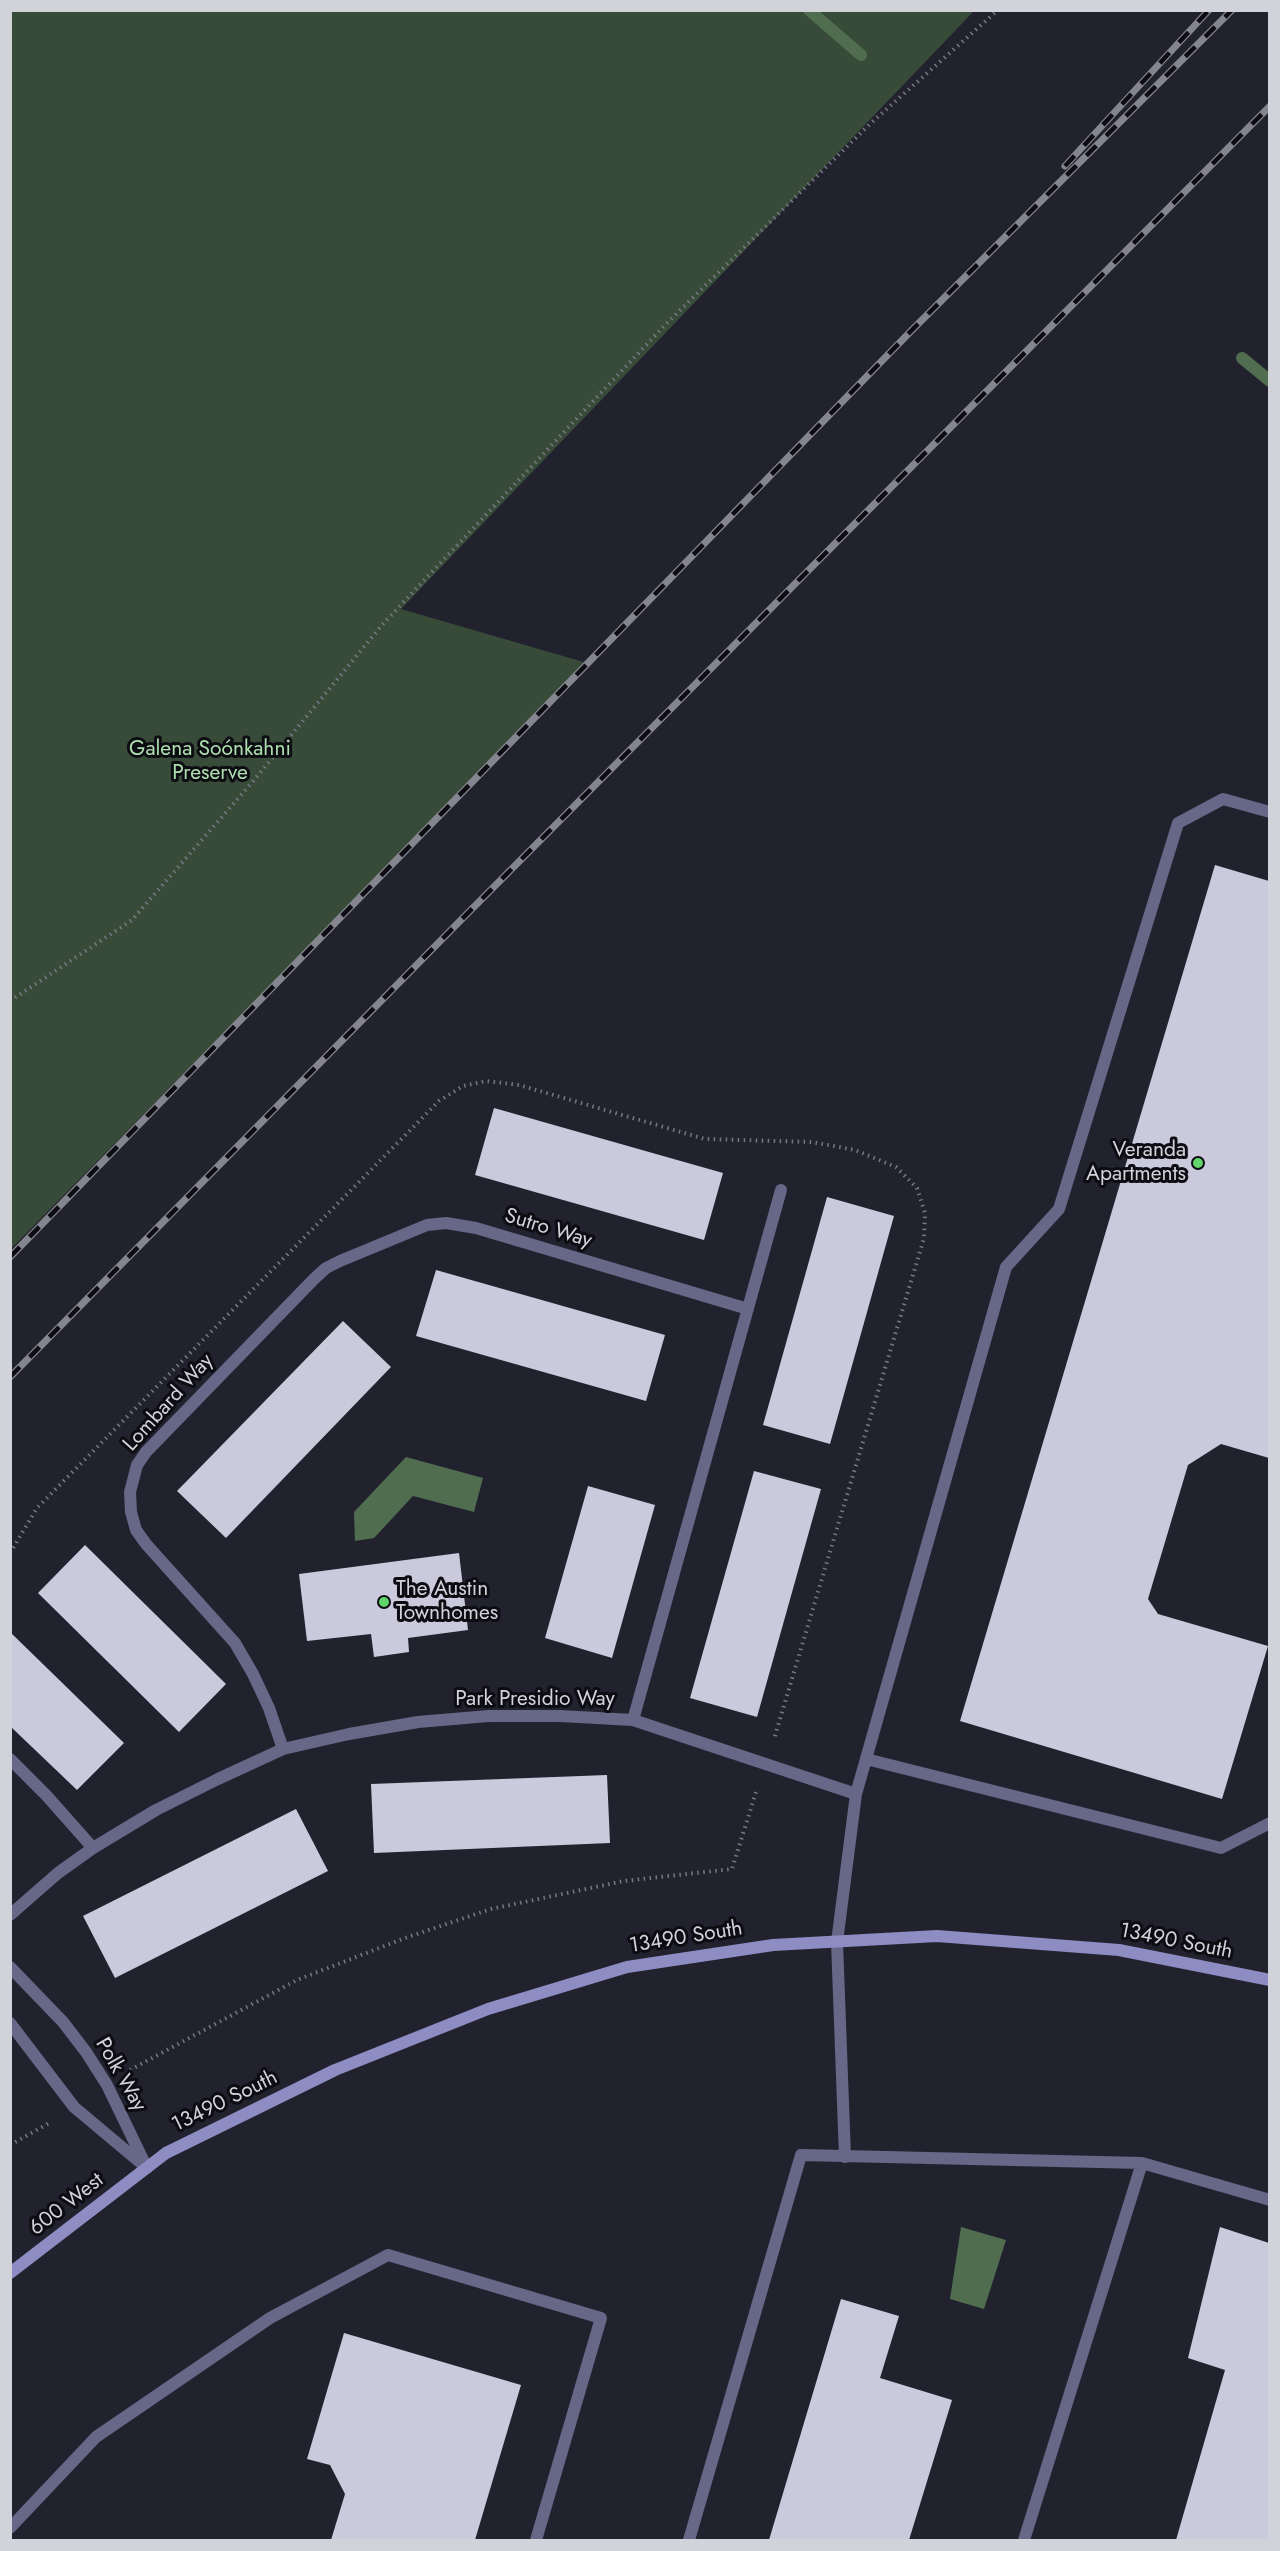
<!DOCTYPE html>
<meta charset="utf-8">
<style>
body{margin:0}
#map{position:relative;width:1280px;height:2551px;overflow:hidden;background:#22222f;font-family:Jost,sans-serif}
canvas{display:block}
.frame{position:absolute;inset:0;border:12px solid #d2d2db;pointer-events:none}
</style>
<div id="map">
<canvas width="1280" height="2551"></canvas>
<div class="frame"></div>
</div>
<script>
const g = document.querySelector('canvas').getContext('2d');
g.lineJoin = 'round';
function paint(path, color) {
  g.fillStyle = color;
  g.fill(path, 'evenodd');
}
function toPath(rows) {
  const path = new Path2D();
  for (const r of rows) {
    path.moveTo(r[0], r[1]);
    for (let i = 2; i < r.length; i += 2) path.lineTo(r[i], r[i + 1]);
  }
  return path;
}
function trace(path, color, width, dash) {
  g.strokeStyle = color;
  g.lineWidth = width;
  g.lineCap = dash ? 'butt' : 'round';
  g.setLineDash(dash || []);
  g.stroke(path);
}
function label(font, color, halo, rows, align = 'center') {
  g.font = font + ' Jost,sans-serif';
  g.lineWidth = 6;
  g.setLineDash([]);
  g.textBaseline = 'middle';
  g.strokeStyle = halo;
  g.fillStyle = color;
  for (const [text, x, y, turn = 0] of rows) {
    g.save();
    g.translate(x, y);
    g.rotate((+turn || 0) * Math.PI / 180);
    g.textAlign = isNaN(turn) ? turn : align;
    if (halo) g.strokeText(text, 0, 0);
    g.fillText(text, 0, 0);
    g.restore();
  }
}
const green = toPath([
 [11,10,974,11,401,609,587,663,11,1249]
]);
const water = toPath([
 [406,1457,483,1478,474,1512,413,1496,374,1538,355,1541,354,1512],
 [961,2227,1006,2240,984,2309,950,2299]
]);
const stream = toPath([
 [809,10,861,55],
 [1242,358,1270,381]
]);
const building = toPath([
 [1215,865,1269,881,1269,1458,1221,1444,1188,1465,1148,1599,1158,1614,1268,1646,1222,1799,960,1721],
 [494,1108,723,1173,704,1240,475,1175],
 [827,1197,894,1216,830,1444,763,1425],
 [436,1270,665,1335,646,1401,416,1336],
 [343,1321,391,1367,226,1538,177,1491],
 [754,1471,821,1489,757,1717,690,1698],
 [588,1486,655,1505,612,1658,545,1638],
 [85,1545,226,1684,179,1732,38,1593],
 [459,1553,468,1630,408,1638,409,1652,374,1657,371,1634,307,1641,299,1574],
 [10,1632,124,1743,77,1790,10,1726],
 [607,1775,610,1843,374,1853,371,1784],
 [296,1809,328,1871,115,1978,83,1916],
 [1220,2227,1269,2243,1269,2540,1176,2540,1225,2370,1188,2358],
 [841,2299,899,2316,880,2378,952,2400,909,2540,769,2540],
 [344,2333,521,2385,475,2540,331,2540,345,2494,330,2465,307,2459]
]);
const path = toPath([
 [10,1001,132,920,255,779,382,625,665,325,870,124,998,10],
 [10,1553,37,1508,439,1101,463,1086,486,1081,519,1085,705,1139,812,1142,855,1150,896,1167,917,1188,925,1213,924,1238,774,1739],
 [130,2070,297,1980,405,1938,491,1909,624,1881,732,1869,757,1789],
 [10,2145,51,2122]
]);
const service = toPath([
 [633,1720,781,1190],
 [283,1749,269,1708,253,1674,235,1643,146,1544,136,1530,131,1512,130,1492,137,1465,146,1452,314,1279,326,1268,340,1261,427,1225,446,1223,476,1228,748,1309],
 [10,1759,46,1795,93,1848],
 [866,1759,1221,1848,1270,1823],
 [10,1915,58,1873,93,1848,156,1810,218,1779,283,1749,349,1734,418,1722,489,1716,560,1716,633,1720,856,1794],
 [10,1967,63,2022,86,2052,107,2085,147,2168],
 [10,2023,74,2107,142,2164],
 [845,2157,837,1942,856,1794,1006,1267,1059,1209,1178,823,1223,799,1270,812],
 [10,2528,96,2437,270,2318,388,2255,601,2318,536,2540],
 [689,2540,801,2155,1142,2163,1270,2200],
 [1024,2540,1142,2163]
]);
const secondary = toPath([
 [10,2273,166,2153,335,2070,488,2009,627,1967,773,1945,937,1936,1119,1950,1270,1980]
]);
const rail = toPath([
 [1065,166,1209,10],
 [10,1257,911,331,1232,10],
 [10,1377,456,925,1270,106]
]);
const markers = [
 [1198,1163,6,"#61d46a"],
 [384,1602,6,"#61d46a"]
];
const parkNames = [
 ["Galena Soónkahni",210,750],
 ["Preserve",210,774]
];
const poiNames = [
 ["Veranda",1186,1151],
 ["Apartments",1186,1175],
 ["The Austin",396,1590,"left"],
 ["Townhomes",396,1614,"left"]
];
const streetNames = [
 ["Sutro Way",548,1229,17],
 ["Lombard Way",169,1403,-48],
 ["Park Presidio Way",535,1700],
 ["13490 South",686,1938,-9],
 ["13490 South",1176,1942,11],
 ["Polk Way",120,2075,60],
 ["13490 South",225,2102,-26],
 ["600 West",67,2205,-38]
];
paint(green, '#374b38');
paint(water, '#506d50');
trace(stream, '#506d50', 12);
paint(building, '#cacadc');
trace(path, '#787883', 4, [1.5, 4.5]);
trace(service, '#676788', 12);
trace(secondary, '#8e8dc3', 12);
trace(rail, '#858590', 7);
trace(rail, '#0c0c12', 4.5, [14]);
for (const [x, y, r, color] of markers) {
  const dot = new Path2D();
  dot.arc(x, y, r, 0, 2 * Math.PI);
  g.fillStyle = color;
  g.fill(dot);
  trace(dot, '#0c0c12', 2);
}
label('21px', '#ade0ae', '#0c0c12', parkNames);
label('21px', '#d2d2db', '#0c0c12', poiNames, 'right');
label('21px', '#d2d2db', '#0c0c12', streetNames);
</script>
